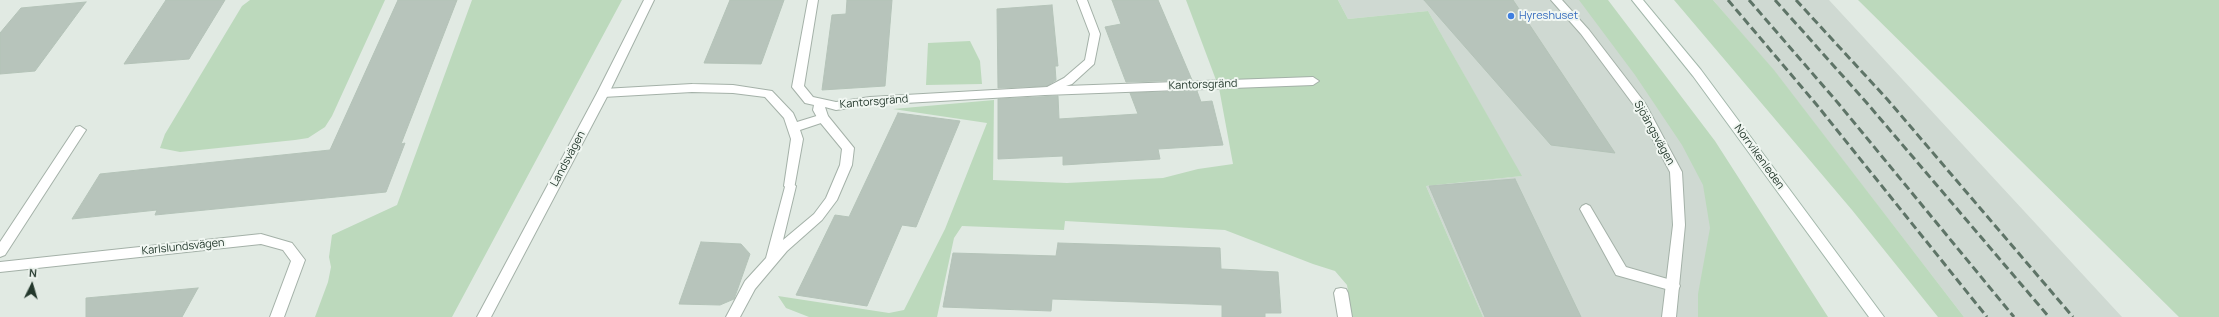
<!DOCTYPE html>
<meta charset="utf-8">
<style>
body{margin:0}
#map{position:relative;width:2219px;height:317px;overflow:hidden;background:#e1eae3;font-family:Manrope,sans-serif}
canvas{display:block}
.north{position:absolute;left:12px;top:265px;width:40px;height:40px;-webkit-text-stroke:3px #f1f7f2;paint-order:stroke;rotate:5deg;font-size:11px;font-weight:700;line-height:16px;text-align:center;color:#23382c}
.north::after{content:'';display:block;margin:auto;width:14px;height:18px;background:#23382c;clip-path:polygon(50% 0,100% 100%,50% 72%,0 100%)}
</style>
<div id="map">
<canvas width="2219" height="317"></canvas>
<div class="north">N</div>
</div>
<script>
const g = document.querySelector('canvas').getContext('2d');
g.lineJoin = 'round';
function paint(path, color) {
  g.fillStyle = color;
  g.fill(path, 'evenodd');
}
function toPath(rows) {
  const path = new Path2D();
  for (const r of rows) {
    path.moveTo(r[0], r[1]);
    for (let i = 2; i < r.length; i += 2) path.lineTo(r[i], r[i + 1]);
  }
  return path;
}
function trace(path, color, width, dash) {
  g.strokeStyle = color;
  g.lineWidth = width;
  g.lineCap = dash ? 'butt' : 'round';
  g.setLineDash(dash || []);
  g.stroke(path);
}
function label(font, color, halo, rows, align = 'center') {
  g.font = font + ' Manrope,sans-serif';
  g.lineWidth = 4;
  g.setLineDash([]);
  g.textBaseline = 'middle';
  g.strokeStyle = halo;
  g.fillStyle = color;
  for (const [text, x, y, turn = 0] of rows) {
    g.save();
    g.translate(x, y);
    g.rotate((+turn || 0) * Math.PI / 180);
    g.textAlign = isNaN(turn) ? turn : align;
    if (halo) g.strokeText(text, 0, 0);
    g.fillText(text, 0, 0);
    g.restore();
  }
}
const built = toPath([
 [1338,0,1586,0,1811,317,1483,317,1426,186,1521,176,1428,11,1348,19],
 [1713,0,1829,0,2122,317,1964,317,1774,71]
]);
const green = toPath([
 [250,0,385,0,332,116,325,127,308,138,295,140,180,152,160,148,165,134,242,6],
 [472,0,622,0,452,317,315,317,328,282,331,267,329,257,332,235,397,205],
 [1186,0,1338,0,1348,19,1428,11,1522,176,1426,186,1483,317,1352,317,1347,285,1335,271,1313,264,1225,230,1065,221,1064,230,962,226,954,238,937,317,809,317,786,308,778,296,889,313,904,310,945,229,987,123,893,109,994,100,993,180,1067,183,1163,178,1198,169,1233,164,1219,88],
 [1579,0,1608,0,1715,141,1828,317,1698,317,1698,294,1710,228,1703,185,1682,145,1635,75],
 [1674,0,1713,0,1774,70,1964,317,1938,317,1852,210],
 [1858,0,2219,0,2219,317,2179,317],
 [970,41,980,61,982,84,926,85,928,43]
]);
const building = toPath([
 [166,0,225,0,189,59,124,64,166,0],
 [398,0,457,0,401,144,405,143,386,192,155,215,157,210,72,219,100,174,330,150,398,0],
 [730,0,784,0,761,64,704,63,730,0],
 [847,0,892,0,885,86,822,90,832,15,846,14,847,0],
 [1112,0,1158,0,1192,80,1126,82,1105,27,1121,24,1112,0],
 [1424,0,1513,0,1615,153,1551,145,1424,0],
 [86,2,35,71,0,74,0,33,21,8,86,2],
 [1052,5,1058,66,1055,66,1056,80,1047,86,998,88,997,9,1052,5],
 [1197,91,1201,102,1212,101,1223,145,1158,149,1160,159,1128,161,1063,165,1063,156,998,159,998,99,1058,96,1059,119,1138,114,1130,93,1197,91],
 [898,113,960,121,916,227,902,225,867,306,796,295,835,215,849,217,898,113],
 [1515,179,1581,317,1485,317,1429,186,1515,179],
 [701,242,741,244,750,254,738,288,734,299,720,305,679,304,701,242],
 [1058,243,1220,248,1221,269,1278,272,1281,313,1265,313,1265,317,1222,317,1222,305,1052,299,1051,311,943,307,953,253,1056,256,1058,243],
 [198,288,182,317,86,317,86,298,198,288]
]);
const service = toPath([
 [692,84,733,85,772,91,793,113,797,122,823,114,827,115,829,118,827,121,800,130,803,139,794,189,790,190,784,186,791,139,784,118,765,97,733,93,692,92,603,97,597,93,603,89,692,84],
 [80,126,86,130,84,133,5,255,0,257,0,242,76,127,80,126],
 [1586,204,1590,206,1626,267,1678,282,1680,286,1678,290,1673,291,1616,275,1580,209,1582,206,1586,204]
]);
const minor = toPath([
 [644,0,654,0,609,93,491,317,477,317,597,93,644,0],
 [808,0,818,0,804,86,813,97,836,102,870,97,1047,87,1064,78,1085,60,1090,34,1077,0,1087,0,1100,34,1094,64,1072,84,1066,86,1313,77,1319,81,1313,85,1045,95,870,105,836,110,825,107,828,116,854,148,852,165,837,200,822,220,787,251,755,289,740,317,726,317,745,281,766,258,786,183,790,182,796,186,783,240,814,214,826,198,840,165,842,149,819,121,813,110,814,105,805,103,792,87,808,0],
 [1551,0,1562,0,1589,30,1645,103,1682,172,1685,225,1676,317,1662,317,1673,225,1670,172,1636,108,1581,34,1551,0],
 [261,234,292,243,305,260,284,317,270,317,291,261,283,250,261,244,0,272,0,262,261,234],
 [1341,288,1346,289,1348,293,1352,317,1338,317,1334,293,1336,289,1341,288]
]);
const secondary = toPath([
 [1632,0,1643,0,1701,70,1884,317,1869,317,1693,76,1632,0]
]);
const rail = toPath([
 [1728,0,1816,104,1987,317],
 [1749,0,1838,103,2014,317],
 [1775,0,1866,102,2049,317],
 [1796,0,1887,99,2073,317]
]);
const markers = [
 [1511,16,4,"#3f7fe0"]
];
const shopNames = [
 ["Hyreshuset",1519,16]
];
const streetNames = [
 ["Kantorsgränd",1203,85,-2],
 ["Kantorsgränd",874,102,-5],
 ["Sjöängsvägen",1654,133,61],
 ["Norrvikenleden",1759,157,54],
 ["Landsvägen",568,159,-62],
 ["Karlslundsvägen",183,247,-6]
];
paint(built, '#cfd9d2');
paint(green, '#bcd9bc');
paint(building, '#b7c4bb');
trace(building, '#b4c3b8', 1);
trace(service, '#a4b1a8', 2);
trace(minor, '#a4b1a8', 2);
trace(secondary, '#a3b7ab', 2);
paint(service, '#fff');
paint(minor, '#fff');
paint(secondary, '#fff');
trace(rail, '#5e7467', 3, [8, 4]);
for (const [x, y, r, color] of markers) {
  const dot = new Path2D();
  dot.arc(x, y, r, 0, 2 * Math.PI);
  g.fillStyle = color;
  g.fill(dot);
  trace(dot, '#f1f7f2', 1.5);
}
label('11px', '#366cbe', '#f1f7f2', shopNames, 'left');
label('11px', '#23382c', '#f1f7f2', streetNames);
</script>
